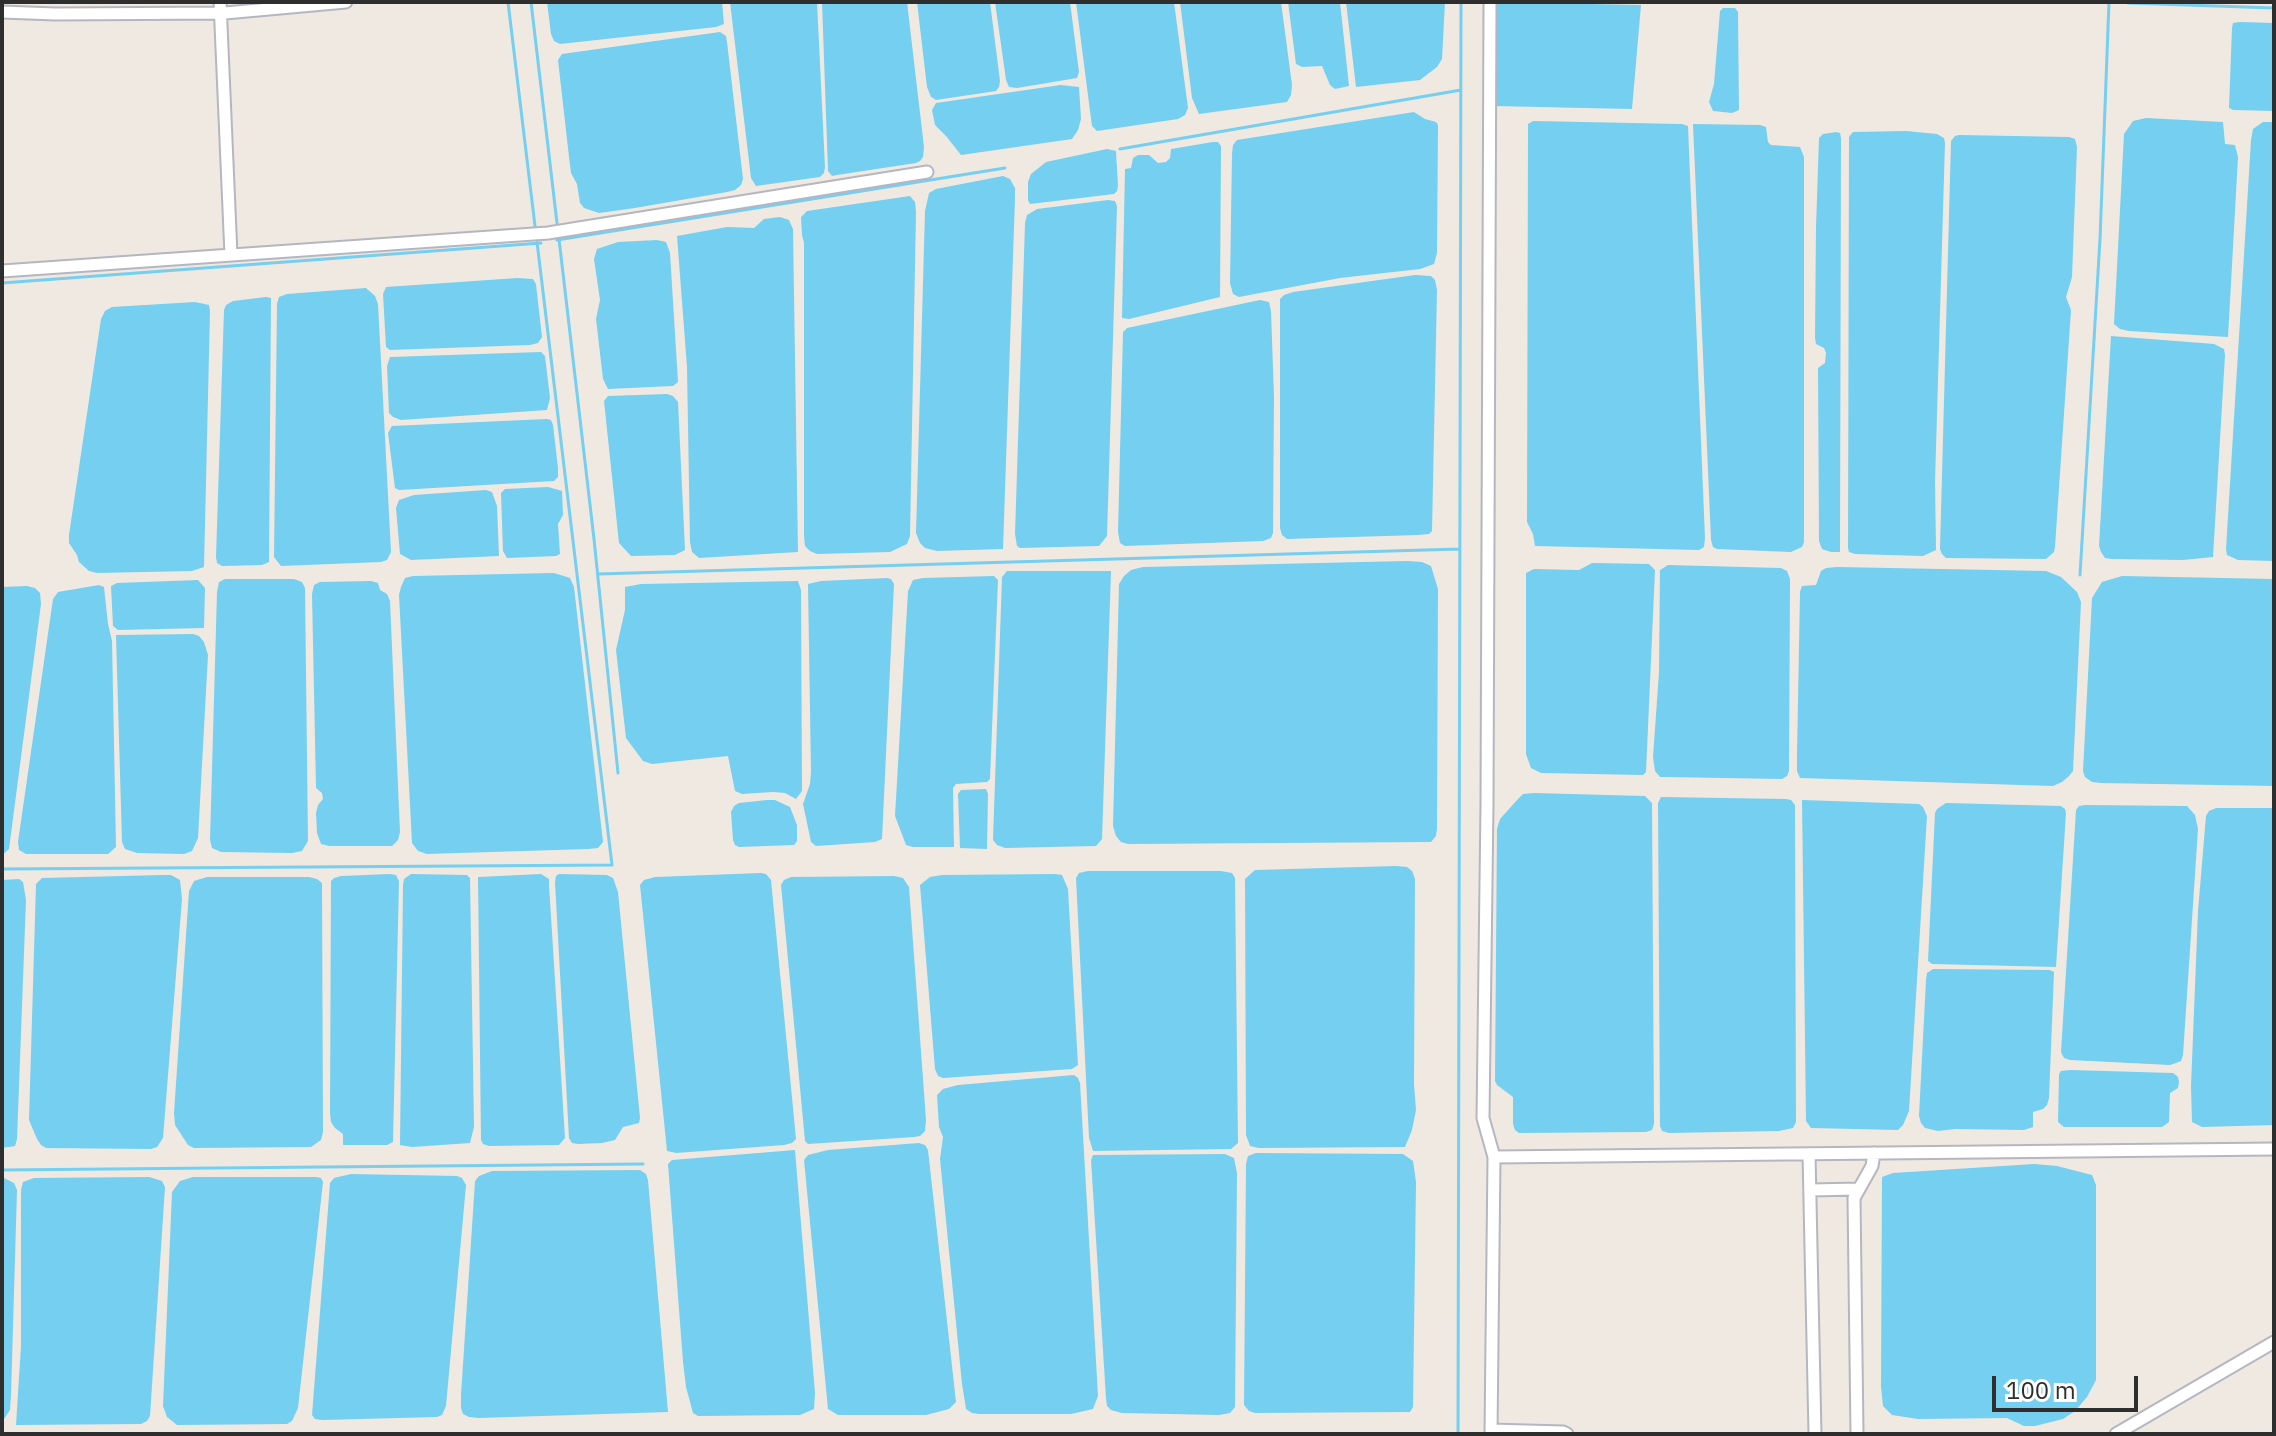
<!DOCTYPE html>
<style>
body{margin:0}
#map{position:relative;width:2276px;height:1436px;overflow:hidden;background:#efe9e1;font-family:"IBM Plex Sans",sans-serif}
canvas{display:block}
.frame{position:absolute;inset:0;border:4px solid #2e2e2e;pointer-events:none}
.scale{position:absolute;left:1992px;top:1376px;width:146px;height:36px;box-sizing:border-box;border:4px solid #2e2e2e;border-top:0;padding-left:10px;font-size:24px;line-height:28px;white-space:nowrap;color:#2e2e2e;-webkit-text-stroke:6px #fff;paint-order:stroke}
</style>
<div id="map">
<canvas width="2276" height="1436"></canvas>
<div class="frame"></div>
<div class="scale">100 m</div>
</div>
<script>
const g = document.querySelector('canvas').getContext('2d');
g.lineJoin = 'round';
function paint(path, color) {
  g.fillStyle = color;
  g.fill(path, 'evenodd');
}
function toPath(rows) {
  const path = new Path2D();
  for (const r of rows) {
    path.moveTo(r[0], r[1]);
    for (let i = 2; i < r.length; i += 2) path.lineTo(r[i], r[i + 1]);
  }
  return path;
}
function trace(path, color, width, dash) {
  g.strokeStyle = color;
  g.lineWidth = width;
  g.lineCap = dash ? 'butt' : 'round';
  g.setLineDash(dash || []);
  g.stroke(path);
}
const water = toPath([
 [547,2,722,2,724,24,716,27,560,44,554,41,551,34],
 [730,2,817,2,825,167,824,173,820,177,756,186,751,178],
 [822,2,907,2,924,147,923,157,920,161,916,163,837,175,832,176,828,171],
 [917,2,990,2,1000,81,999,87,996,91,936,100,931,97,927,87],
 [995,2,1070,2,1079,72,1077,78,1017,88,1009,87,1006,80],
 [1076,2,1174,2,1188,108,1185,115,1178,119,1097,131,1092,126,1090,111],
 [1180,2,1281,2,1292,85,1291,95,1287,102,1199,114,1192,98],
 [1288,2,1340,2,1349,86,1335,89,1330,85,1322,66,1302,67,1296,64],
 [1346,2,1445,2,1442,59,1437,67,1420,80,1356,87],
 [1494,2,1641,5,1632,109,1493,106],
 [1723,8,1735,8,1738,12,1739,110,1732,113,1713,111,1709,102,1714,84,1720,11],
 [2240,22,2274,23,2274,111,2233,110,2229,108,2232,28,2233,23],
 [720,32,726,36,727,42,743,179,741,185,735,190,727,192,635,208,599,213,584,208,580,203,577,184,571,173,569,157,558,60,562,54],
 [1061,85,1079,87,1081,119,1078,130,1072,139,961,155,946,136,935,125,932,110,936,103],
 [1414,112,1425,119,1436,122,1438,125,1437,253,1434,264,1420,269,1340,278,1239,297,1233,294,1230,283,1232,154,1233,145,1237,140],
 [2146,118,2223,122,2225,144,2235,145,2238,157,2228,337,2129,331,2120,329,2114,324,2124,134,2133,121],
 [1533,121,1682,124,1688,126,1705,538,1704,547,1699,550,1535,546,1533,534,1527,522,1528,134,1528,124],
 [2263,122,2274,122,2274,561,2238,560,2227,555,2226,549,2251,140,2253,129],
 [1693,124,1760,125,1766,127,1768,142,1771,145,1800,147,1804,157,1804,542,1802,547,1791,552,1717,549,1713,547,1711,540],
 [1906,131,1937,134,1944,138,1945,143,1935,482,1936,550,1923,556,1855,554,1849,552,1848,548,1849,137,1853,132],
 [1836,132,1840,133,1841,138,1840,552,1831,552,1822,549,1819,541,1818,368,1825,363,1826,353,1824,348,1816,344,1815,338,1816,227,1819,138,1823,134],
 [1959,135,2069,137,2075,139,2077,147,2072,277,2066,297,2071,310,2055,547,2054,552,2046,559,1946,558,1942,554,1940,549,1951,141,1955,136],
 [1213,142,1218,142,1221,146,1220,297,1129,319,1122,318,1125,169,1131,168,1133,158,1138,155,1149,155,1158,163,1166,162,1170,158,1171,149],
 [1107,149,1116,151,1118,186,1117,191,1114,194,1030,204,1028,200,1028,182,1031,174,1046,162],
 [1003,176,1010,179,1015,188,1015,198,1003,549,937,551,925,548,920,543,916,533,925,211,929,193,936,189],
 [910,196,915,202,916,212,910,536,907,544,890,552,817,554,810,551,805,546,804,536,804,243,802,235,801,217,807,211],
 [1108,200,1115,201,1117,206,1107,536,1099,546,1020,548,1017,546,1015,534,1025,223,1027,215,1037,209],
 [780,217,789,220,793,229,798,552,699,558,692,552,690,542,687,367,677,236,727,227,754,228,764,219],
 [657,240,666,242,670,253,678,382,673,386,608,389,603,379,596,319,600,300,594,259,597,249,618,242],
 [1415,275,1431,276,1435,280,1437,290,1432,531,1429,534,1418,535,1287,539,1282,535,1280,528,1280,299,1284,295,1293,292],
 [518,278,533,279,536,284,542,337,538,343,530,345,390,350,386,347,383,294,386,287],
 [366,288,375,296,378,304,391,552,387,560,381,562,281,566,274,557,277,304,279,297,287,294],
 [266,297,271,298,269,562,262,565,222,566,217,563,216,557,224,310,226,305,233,301],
 [1260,300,1269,302,1271,311,1274,397,1273,533,1271,538,1263,541,1125,546,1120,543,1118,532,1123,332,1127,328],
 [195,302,209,305,210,311,204,567,192,571,97,573,89,571,79,562,77,555,69,543,69,535,101,319,105,311,112,307],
 [2111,336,2214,344,2224,349,2225,355,2213,557,2183,560,2111,559,2105,558,2101,552,2099,546],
 [541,352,545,356,550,398,547,410,401,420,393,417,389,413,387,366,390,357],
 [667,394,673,396,678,402,685,550,675,555,631,556,619,543,604,401,608,396],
 [547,419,551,420,553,425,558,468,558,477,554,481,399,490,395,488,388,433,392,426],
 [548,487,562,491,563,515,558,524,560,554,556,556,507,558,503,551,501,493,505,489],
 [486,490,492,492,497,506,499,556,411,560,400,554,396,508,399,500,414,495],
 [1407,561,1422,562,1431,566,1438,589,1437,829,1436,836,1431,842,1128,844,1121,842,1116,836,1113,826,1119,584,1124,576,1131,570,1143,567],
 [1592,563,1649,564,1655,570,1646,772,1643,775,1541,773,1531,768,1526,754,1526,573,1534,569,1579,570],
 [1668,565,1781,568,1787,571,1790,579,1789,771,1787,776,1782,779,1664,777,1660,777,1655,771,1653,757,1659,672,1660,570],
 [1837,567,2046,571,2061,577,2077,592,2081,602,2073,771,2069,776,2062,782,2053,786,1800,778,1797,771,1797,755,1800,592,1802,586,1816,585,1821,571,1826,568],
 [1007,571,1111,571,1102,839,1096,846,1005,848,997,845,993,840,1002,577],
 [554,573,570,578,574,587,603,842,598,848,588,849,427,854,418,851,412,843,399,595,401,587,405,578,413,576],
 [994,576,998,580,990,779,987,782,956,784,953,788,954,847,913,847,906,845,895,816,908,591,913,580,923,578],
 [2122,576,2274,579,2274,786,2101,783,2092,782,2085,777,2083,771,2092,598,2102,582],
 [887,578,891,579,894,584,882,839,875,842,816,846,811,842,803,804,810,784,811,772,808,584,821,581],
 [225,579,294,579,302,582,305,588,308,841,302,851,292,853,221,852,212,848,210,840,217,592,219,582],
 [198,580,205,588,204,628,118,630,113,626,111,586,117,583],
 [371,581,378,583,380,590,387,594,390,601,400,832,398,840,392,846,329,846,321,844,317,833,316,813,318,805,323,799,322,793,316,788,312,594,314,585,320,582],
 [798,581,801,590,802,791,796,799,785,793,773,792,742,794,735,791,728,756,652,764,643,761,626,738,616,650,625,610,625,587,641,584],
 [99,585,104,587,108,624,112,641,116,847,108,854,26,854,19,850,18,842,53,599,58,592],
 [27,586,35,588,40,593,41,604,9,849,2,855,2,587],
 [193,634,199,636,204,642,208,655,198,838,192,851,184,854,137,853,125,849,122,842,116,635],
 [986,789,988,794,987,849,960,848,958,794,961,790],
 [1534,793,1645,796,1652,803,1654,1124,1652,1130,1646,1132,1519,1133,1515,1130,1513,1124,1513,1097,1497,1085,1495,1081,1497,829,1500,819,1518,799,1523,794],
 [1661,797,1786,799,1791,800,1795,805,1796,1122,1793,1128,1779,1131,1669,1133,1662,1131,1660,1126,1658,803],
 [767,800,775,800,790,807,797,825,797,841,794,845,739,847,735,845,733,840,731,812,734,806,739,803],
 [1802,800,1919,804,1923,807,1927,816,1909,1111,1903,1125,1898,1130,1811,1128,1806,1121],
 [1946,803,2061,806,2065,809,2066,813,2056,967,1932,964,1928,961,1935,813,1937,809],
 [2085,805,2187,806,2195,815,2198,829,2183,1055,2181,1061,2176,1063,2170,1065,2070,1060,2064,1058,2061,1052,2076,810,2079,806],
 [2216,808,2274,808,2274,1125,2202,1127,2192,1122,2191,1086,2198,911,2206,816,2209,811],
 [1396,866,1407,867,1412,871,1415,879,1414,1084,1416,1110,1412,1130,1405,1147,1259,1148,1250,1146,1246,1135,1245,879,1255,870],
 [1088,871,1221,871,1232,873,1235,878,1238,1143,1231,1149,1093,1151,1089,1138,1076,878,1079,873],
 [761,873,766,874,771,880,796,1139,792,1143,784,1145,676,1153,667,1151,640,885,644,880,655,877],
 [390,874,396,875,399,881,393,1142,387,1145,343,1145,343,1134,335,1128,331,1122,330,1113,331,881,334,878,341,876],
 [411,874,467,875,470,878,474,1127,470,1143,412,1147,400,1145,403,885,404,879],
 [541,874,549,879,549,885,565,1138,559,1145,489,1146,483,1144,481,1140,478,877],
 [559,874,607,875,613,878,618,892,640,1118,639,1123,623,1127,615,1140,602,1143,578,1144,572,1143,569,1138,555,882,556,876],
 [1055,874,1062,875,1068,889,1078,1065,1072,1069,943,1078,938,1076,935,1069,920,885,930,877,942,875],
 [162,875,171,875,180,880,182,899,163,1138,157,1147,151,1149,46,1148,41,1145,37,1139,29,1120,36,884,42,878],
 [894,876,903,878,909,887,926,1120,925,1131,920,1136,914,1137,808,1144,805,1141,781,885,784,880,791,877],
 [207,877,309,877,317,879,322,883,323,1132,321,1140,311,1147,194,1148,188,1145,175,1125,174,1113,189,891,194,881],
 [19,879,23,882,26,900,17,1139,15,1146,2,1148,2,880],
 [1933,969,2050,970,2054,972,2049,1098,2047,1105,2043,1109,2033,1112,2033,1127,2024,1130,1955,1129,1938,1131,1925,1128,1921,1123,1919,1116,1926,980,1927,973],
 [2070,1070,2173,1073,2178,1077,2179,1082,2178,1088,2170,1093,2169,1122,2162,1127,2064,1127,2058,1122,2059,1074,2061,1071],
 [1074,1075,1078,1078,1080,1083,1098,1396,1093,1409,1071,1414,979,1414,972,1413,966,1409,962,1384,940,1159,943,1137,939,1127,937,1095,943,1089,958,1085],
 [919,1143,925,1145,928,1150,956,1402,949,1409,926,1415,838,1415,828,1409,804,1160,808,1155,828,1150],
 [795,1150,815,1393,814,1409,800,1415,698,1416,693,1413,686,1387,683,1362,668,1164,672,1160],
 [1256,1153,1403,1154,1413,1161,1416,1182,1413,1407,1410,1412,1255,1413,1249,1411,1244,1405,1246,1164,1248,1156],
 [1225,1154,1234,1158,1237,1173,1235,1407,1230,1413,1219,1415,1122,1413,1111,1410,1107,1406,1106,1398,1091,1160,1093,1155],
 [2034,1164,2057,1166,2092,1175,2096,1185,2096,1380,2087,1397,2075,1411,2063,1419,2035,1426,2024,1426,2007,1418,1918,1419,1892,1415,1883,1406,1881,1387,1882,1177,1893,1173],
 [640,1170,646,1174,648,1180,668,1412,479,1418,469,1417,463,1414,461,1408,461,1395,475,1181,479,1176,492,1171],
 [351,1174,457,1176,462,1178,466,1185,446,1406,442,1415,437,1417,322,1420,315,1419,312,1415,330,1183,334,1178],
 [2,1177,14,1183,17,1190,11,1395,10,1410,2,1422],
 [149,1177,162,1181,165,1187,150,1416,147,1421,141,1424,16,1425,21,1346,21,1190,23,1182,34,1178],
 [193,1177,316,1177,321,1178,323,1182,298,1408,292,1421,287,1424,177,1425,167,1417,163,1406,172,1192,180,1181]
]);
const stream = toPath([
 [508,2,535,226],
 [531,2,557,223],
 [2128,3,2274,8],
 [1120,149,1461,90],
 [559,239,594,539,618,773],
 [557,240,1005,168],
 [2,283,541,243],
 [598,574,1460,549],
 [2080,575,2100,239,2109,2],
 [2,869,612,865,537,242],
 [2,1170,643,1164],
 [1458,1434,1461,2]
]);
const street = toPath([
 [220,2,231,255],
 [1490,2,1487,804,1483,1118,1494,1157,1491,1434],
 [2,12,55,14,225,13,346,2],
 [2,271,548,233,927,172],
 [1809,1154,1815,1434],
 [1494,1157,2274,1149],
 [1810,1190,1859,1189],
 [1491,1430,1563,1432,1567,1434],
 [1857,1434,1854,1198,1872,1166,1874,1153],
 [2116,1434,2274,1342]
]);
paint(water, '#75cff0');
trace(stream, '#75cff0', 3);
trace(street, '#b4b7c1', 15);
trace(street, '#fff', 11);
</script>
